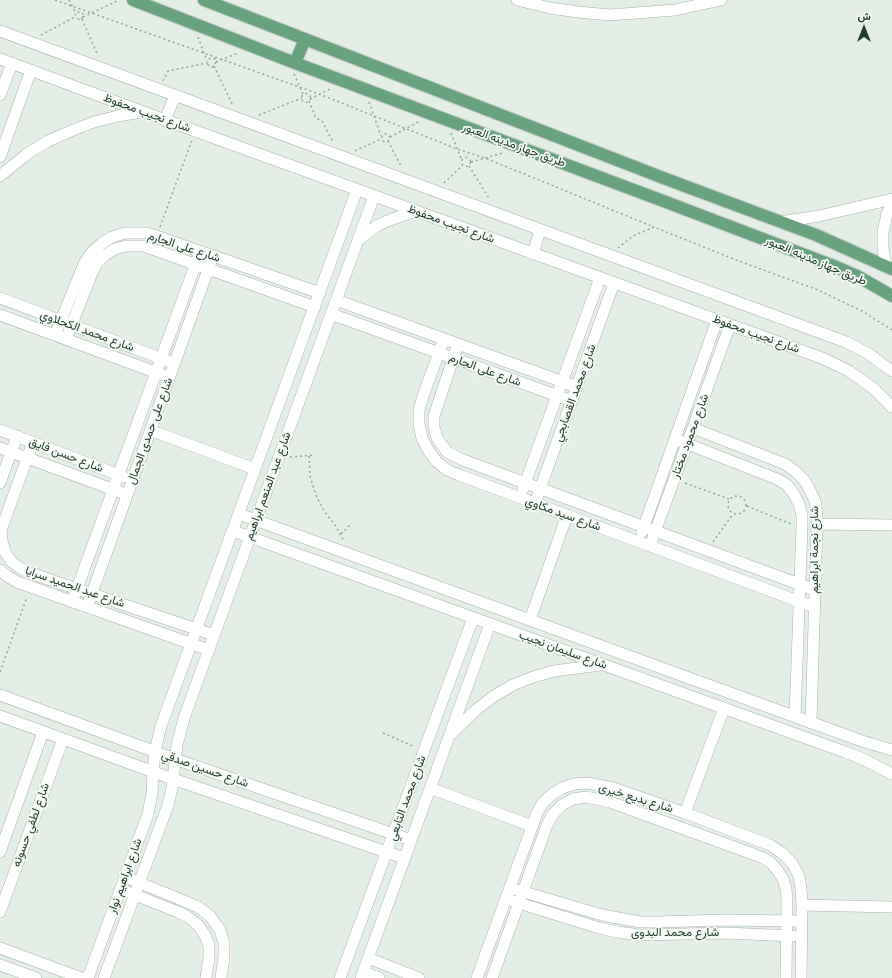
<!DOCTYPE html>
<meta charset="utf-8">
<style>
body{margin:0}
#map{position:relative;width:892px;height:978px;overflow:hidden;background:#e4ede6;font-family:"IBM Plex Sans",Vazirmatn,sans-serif}
canvas{display:block}
.north{position:absolute;left:844px;top:8px;width:40px;height:40px;-webkit-text-stroke:3px #f4f9f5;paint-order:stroke;rotate:0deg;font-size:11px;font-weight:700;line-height:16px;text-align:center;color:#233f2d}
.north::after{content:'';display:block;margin:auto;width:14px;height:18px;background:#233f2d;clip-path:polygon(50% 0,100% 100%,50% 72%,0 100%)}
</style>
<div id="map">
<canvas width="892" height="978"></canvas>
<div class="north">ش</div>
</div>
<script>
const g = document.querySelector('canvas').getContext('2d');
g.lineJoin = 'round';
function toPath(rows) {
  const path = new Path2D();
  for (const r of rows) {
    if (r.length === 3) {
      path.moveTo(r[0] + r[2], r[1]);
      path.arc(r[0], r[1], r[2], 0, 2 * Math.PI);
      continue;
    }
    path.moveTo(r[0], r[1]);
    for (let i = 2; i < r.length; i += 2) path.lineTo(r[i], r[i + 1]);
  }
  return path;
}
function trace(path, color, width, dash) {
  g.strokeStyle = color;
  g.lineWidth = width;
  g.lineCap = dash ? 'butt' : 'round';
  g.setLineDash(dash || []);
  g.stroke(path);
}
function label(font, color, halo, rows, align = 'center') {
  g.font = font + ' "IBM Plex Sans",Vazirmatn,sans-serif';
  g.lineWidth = 3.5;
  g.setLineDash([]);
  g.textBaseline = 'middle';
  g.strokeStyle = halo;
  g.fillStyle = color;
  for (const [text, x, y, turn = 0] of rows) {
    g.save();
    g.translate(x, y);
    g.rotate((+turn || 0) * Math.PI / 180);
    g.textAlign = isNaN(turn) ? turn : align;
    if (halo) g.strokeText(text, 0, 0);
    g.fillText(text, 0, 0);
    g.restore();
  }
}
const path = toPath([
 [55,0,319,94,457,149,485,158,654,227],
 [69,0,76,13],
 [83,17,119,0],
 [82,19,98,56],
 [41,35,75,17,76,12,81,12,84,15,83,17,80,20,76,18,75,17],
 [198,37,207,61],
 [216,62,238,53],
 [214,66,233,106],
 [294,74,303,94],
 [163,81,168,71,207,63,209,59,211,58,215,59,216,62,214,66,212,67,208,65,207,63],
 [306,98,4.5],
 [310,99,332,88],
 [309,101,316,118,322,121,333,142],
 [369,102,381,136],
 [259,115,302,98],
 [451,133,462,161],
 [390,137,420,121],
 [388,141,402,168],
 [355,151,381,139,383,135,385,134,387,134,390,137,388,141,386,142,382,141,381,139],
 [466,162,4.5],
 [471,162,503,153],
 [469,166,490,200],
 [444,183,463,165],
 [160,227,192,140],
 [618,248,633,236,654,227,736,260,818,290,862,311,892,330],
 [309,456,310,476,316,495,324,511,335,525,344,541],
 [290,457,315,455],
 [685,483,729,499],
 [737,505,9],
 [747,506,791,524],
 [341,534,352,523],
 [713,542,733,514],
 [0,672,27,597],
 [383,733,415,747]
]);
const minor = toPath([
 [517,0,550,8,578,12,610,15,675,10,721,0],
 [0,31,846,342,869,354,892,371],
 [0,59,165,120,822,358,849,371,874,389,892,407],
 [0,95,12,63],
 [165,120,175,96],
 [0,157,31,70],
 [0,176,27,154,48,141,71,131,94,122,118,116,141,112],
 [780,222,819,216,892,199],
 [358,240,378,225,390,220,415,211],
 [533,254,540,230],
 [886,266,883,249,883,232,887,214,892,204],
 [0,298,168,361],
 [336,300,577,387],
 [331,314,572,401],
 [0,315,163,375],
 [55,335,84,264,91,253,101,244,112,237,125,233,146,233,156,236,320,293],
 [66,339,92,273,97,263,105,255,115,249,126,246,144,246,315,307],
 [444,339,423,396,419,410,419,424,422,438,428,450,436,461,447,470,459,475,814,607],
 [458,344,434,416,434,427,437,438,447,452,463,460,815,590],
 [693,428,785,464,795,471,804,480,810,490,815,501,817,512,817,524,811,723],
 [0,430,124,477],
 [150,430,255,469],
 [675,439,777,479,787,485,794,494,799,504,802,515,802,527,795,717],
 [33,442,1,530,2,541,5,552,11,561,20,568,30,573,214,635],
 [0,448,120,492],
 [0,483,17,436],
 [523,489,600,278],
 [535,503,614,283],
 [239,514,862,741,892,750],
 [817,524,892,525],
 [233,531,845,752,863,759,892,774],
 [642,532,717,320],
 [650,546,730,325],
 [0,570,7,576,17,582,209,650],
 [72,602,200,252],
 [87,607,213,256],
 [530,620,567,515],
 [0,695,175,759,411,840],
 [0,716,173,779,404,858],
 [451,734,477,709,494,696,513,685,533,677,554,671,600,665],
 [430,788,532,826],
 [685,813,724,708],
 [0,852,43,732],
 [125,877,182,900,198,907,210,916,220,930,224,944,224,957,221,978],
 [120,889,178,912,188,917,198,925,205,935,209,946,209,958,206,978],
 [517,890,602,915,640,922,659,922,724,920,794,921],
 [513,901,599,928,618,932,639,935,726,933,793,936],
 [802,905,892,907],
 [0,912,63,739],
 [0,948,81,978],
 [368,958,419,978],
 [0,965,36,978],
 [363,972,379,978],
 [88,978,148,814,152,793,153,771,155,751,161,726,357,190],
 [104,978,168,805,172,788,177,745,184,718,374,196],
 [340,978,473,618],
 [361,978,490,624],
 [477,978,537,813,542,804,551,795,562,788,574,784,587,783,613,788,685,813,770,845,782,853,792,863,799,876,801,889,802,905,801,978],
 [492,978,547,825,553,814,562,805,573,799,586,797,610,802,753,854,763,858,771,863,778,871,783,879,786,889,787,899,786,978]
]);
const major = toPath([
 [133,0,295,63,658,199,834,266,859,277,892,296],
 [204,0,666,179,816,235,892,269],
 [295,63,305,39]
]);
const streetNames = [
 ["شارع نجيب محفوظ",147,113,20],
 ["طريق جهاز مدينه العبور",514,145,20],
 ["شارع نجيب محفوظ",451,224,20],
 ["شارع على الجارم",184,247,18],
 ["طريق جهاز مدينه العبور",816,261,23],
 ["شارع محمد الكحلاوي",87,331,20],
 ["شارع نجيب محفوظ",756,334,20],
 ["شارع على الجارم",485,370,20],
 ["شارع محمد القصابجي",575,393,-70],
 ["شارع على حمدى الجمال",150,431,-70],
 ["شارع محمود مختار",690,436,-70],
 ["شارع حسن فايق",66,455,21],
 ["شارع عبد المنعم ابراهيم",268,486,-70],
 ["شارع سيد مكاوي",563,514,20],
 ["شارع نجمة ابراهيم",815,550,-90],
 ["شارع عبد الحميد سرايا",75,587,19],
 ["شارع سليمان نجيب",563,650,20],
 ["شارع حسين صدقي",205,769,19],
 ["شارع محمد التابعي",407,798,-70],
 ["شارع بديع خيرى",636,798,17],
 ["شارع لطفي حسونه",31,825,-70],
 ["شارع ابراهيم نوار",125,876,-70],
 ["شارع محمد البدوى",675,933]
];
trace(minor, '#a6b5ab', 12);
trace(major, '#c1c9c4', 14);
trace(path, '#85b093', 1.5, [2, 3]);
trace(minor, '#fff', 11);
trace(major, '#69a27f', 12);
label('12px', '#233f2d', '#f4f9f5', streetNames);
</script>
